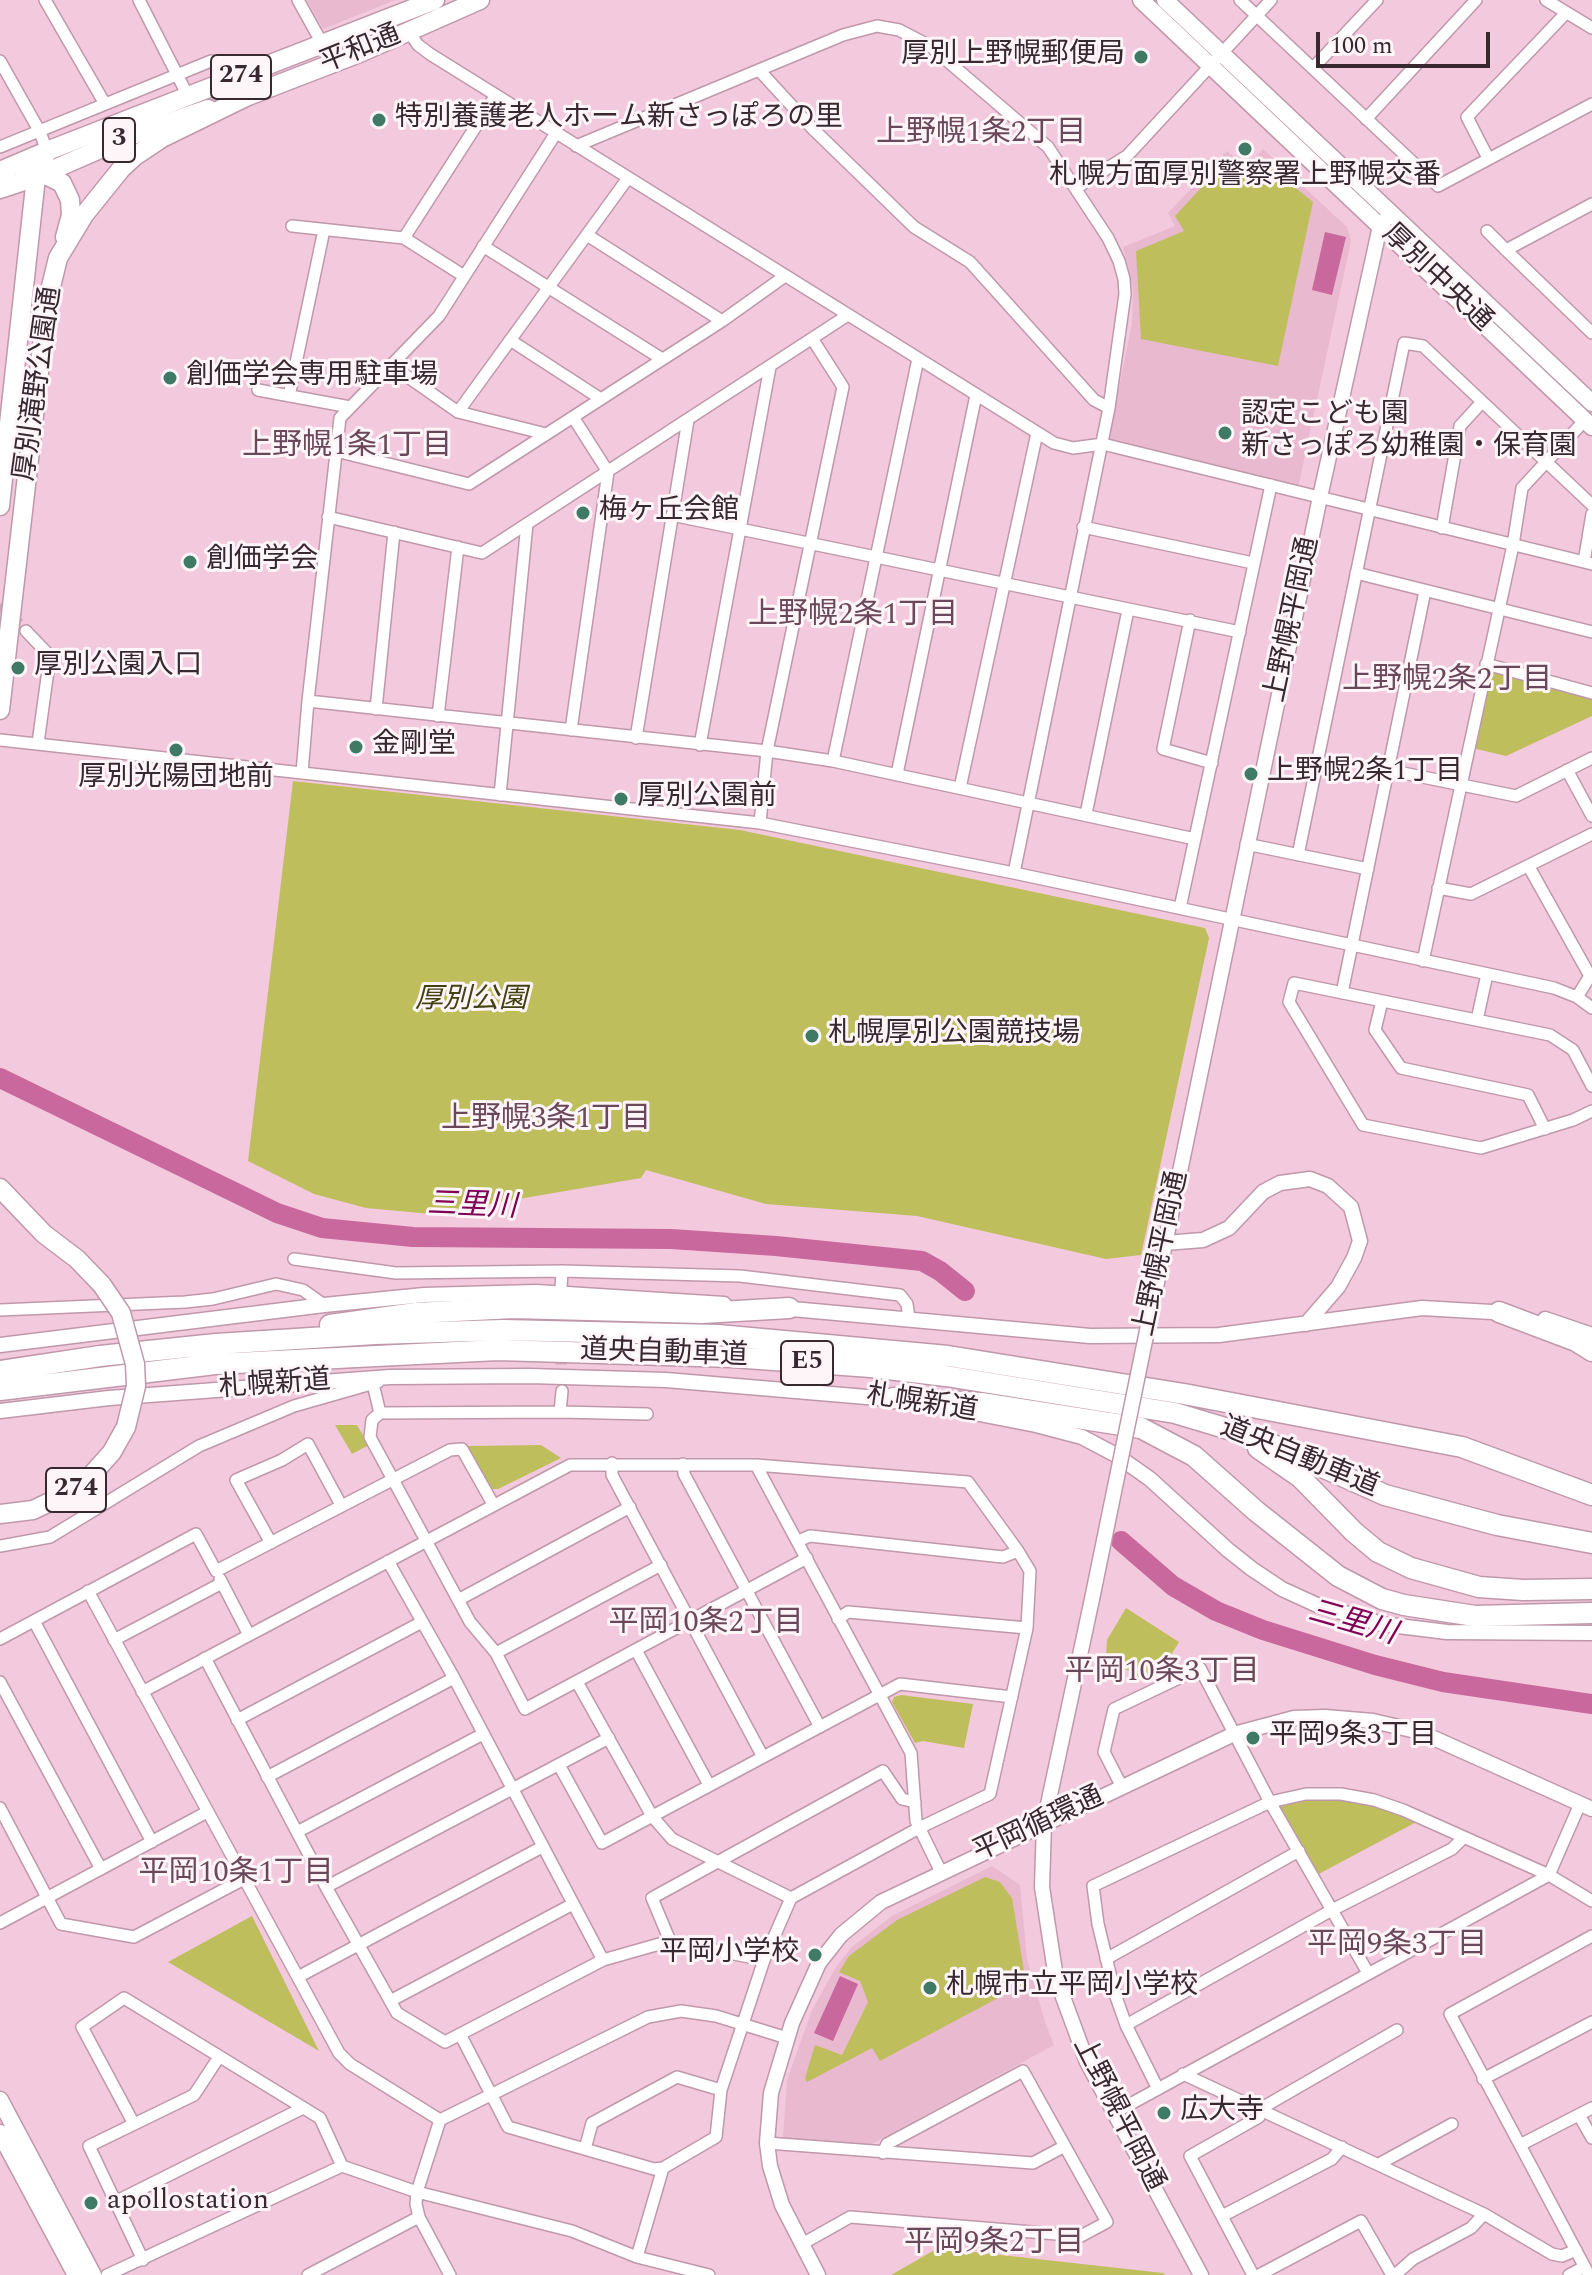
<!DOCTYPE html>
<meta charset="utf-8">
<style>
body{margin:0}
#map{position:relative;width:1592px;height:2275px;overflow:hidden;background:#f3c9dd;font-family:Spectral,serif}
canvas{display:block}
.scale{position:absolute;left:1316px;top:32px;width:174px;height:36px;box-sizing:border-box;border:4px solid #382830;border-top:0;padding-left:10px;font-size:24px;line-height:28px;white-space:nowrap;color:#382830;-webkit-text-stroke:6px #fef5f9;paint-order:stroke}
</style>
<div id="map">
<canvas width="1592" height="2275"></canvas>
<div class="scale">100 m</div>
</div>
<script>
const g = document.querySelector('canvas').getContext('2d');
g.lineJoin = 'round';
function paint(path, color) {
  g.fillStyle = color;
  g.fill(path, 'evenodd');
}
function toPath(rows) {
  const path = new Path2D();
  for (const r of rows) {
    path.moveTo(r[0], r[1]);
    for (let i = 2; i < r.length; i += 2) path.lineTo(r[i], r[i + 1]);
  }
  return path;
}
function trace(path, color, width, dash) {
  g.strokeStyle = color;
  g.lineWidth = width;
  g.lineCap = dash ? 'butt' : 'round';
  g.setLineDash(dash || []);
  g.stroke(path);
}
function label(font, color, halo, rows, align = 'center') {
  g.font = font + ' Spectral,"Noto Sans JP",serif';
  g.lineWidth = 6;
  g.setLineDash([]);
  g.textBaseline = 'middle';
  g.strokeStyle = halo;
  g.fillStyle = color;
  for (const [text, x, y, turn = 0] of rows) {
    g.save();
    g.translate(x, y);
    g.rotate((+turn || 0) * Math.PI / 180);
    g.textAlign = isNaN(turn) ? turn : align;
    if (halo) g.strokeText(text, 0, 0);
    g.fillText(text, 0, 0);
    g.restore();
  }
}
const built = toPath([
 [307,0,395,0,323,29],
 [1263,149,1347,227,1351,241,1298,488,1109,439,1132,323,1133,288,1123,247,1175,226,1168,213,1227,151,1246,168],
 [992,1866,1020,1885,1027,1959,1045,2022,1054,2045,870,2145,783,2138,787,2080,812,2010,836,1967,852,1947,892,1916]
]);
const green = toPath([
 [1228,159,1244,176,1260,159,1313,202,1278,366,1141,339,1136,251,1184,231,1175,216],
 [1486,664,1592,693,1592,716,1506,756,1468,747],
 [293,781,740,830,1205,928,1209,938,1141,1255,1106,1259,917,1216,766,1204,646,1170,641,1178,431,1214,366,1208,314,1194,248,1161],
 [335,1425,357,1425,369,1445,352,1454],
 [541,1445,561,1458,498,1489,492,1489,467,1446],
 [1126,1608,1179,1642,1158,1676,1145,1682,1106,1656,1107,1640],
 [901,1695,973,1704,964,1748,923,1741,915,1743,892,1702,894,1697],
 [1341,1794,1422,1819,1313,1877,1270,1802],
 [985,1877,1000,1882,1012,1898,1026,1983,880,2061,872,2048,807,2082,805,2078,815,2045,842,2055,868,2002,860,1981,839,1972,849,1956,897,1920],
 [252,1916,319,2051,168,1962],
 [938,2248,1163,2273,1165,2275,891,2275]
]);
const water = toPath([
 [1325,232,1346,237,1332,295,1312,290],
 [840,1976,858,1984,833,2041,814,2033]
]);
const river = toPath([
 [0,1078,277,1213,322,1228,413,1237,671,1239,776,1246,922,1261,940,1271,965,1291],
 [1121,1541,1173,1586,1216,1611,1263,1630,1375,1665,1443,1682,1592,1704]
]);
const minorTunnel = toPath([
 [0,604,26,631],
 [561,1304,561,1383]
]);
const minor = toPath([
 [45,0,105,104],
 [139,0,189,98],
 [298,0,323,45,330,64],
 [1240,0,1438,186,1592,104],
 [1546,0,1592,28],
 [407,29,418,45,430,54,1054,443,1073,448,1103,444,1115,447,1592,564],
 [0,61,40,132,47,151],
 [1313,68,1377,0],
 [759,70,813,129,914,227,970,262,1094,400,1109,408],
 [1366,119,1476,0],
 [576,146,843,35,877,26,899,30,930,46,1048,147,1108,238,1119,261,1124,279,1125,294,1109,408,1014,873],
 [0,147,211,61,229,68,240,77,248,96],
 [1488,158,1467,117,1566,13],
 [1076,188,1127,156,1271,0],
 [1592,204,1506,250,1592,333],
 [292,226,404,238,464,276],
 [1487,231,1506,250],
 [587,235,722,321],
 [404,238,496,95],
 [483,246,662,359],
 [510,340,601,399],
 [391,365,458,412,546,434],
 [258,390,350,407],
 [289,396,324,230],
 [458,412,628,178],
 [336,451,469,484,722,321,785,276],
 [672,515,1240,632],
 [328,517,482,553,848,315],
 [1083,527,1253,563],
 [1442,528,1460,426,1482,402],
 [1584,562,1592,514],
 [1356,573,1592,632],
 [1190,620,1163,749,1212,763],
 [26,631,50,656,38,743],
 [1486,664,1592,693],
 [308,701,767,751,833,761,1195,839],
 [376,709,394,532],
 [438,716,458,547],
 [571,730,608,472,573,417],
 [636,738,688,420],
 [0,740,760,823,1014,873,1554,988,1577,997,1592,1008],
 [700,745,770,367],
 [833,761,918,359],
 [1388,770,1516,796,1592,758],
 [1567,770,1592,816],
 [302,773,308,701,340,418,439,316,556,133],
 [897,774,976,395],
 [960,788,1037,433],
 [500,795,527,524],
 [1086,814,1128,610],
 [760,823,767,751,843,387,813,340],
 [1246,844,1368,869],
 [1298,855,1404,343,1423,346,1592,505],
 [1529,867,1590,976,1577,997],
 [1438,888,1471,894,1592,834],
 [1180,908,1271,485],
 [1423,961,1513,545,1522,488,1585,420],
 [1342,993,1425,591],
 [1382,1001,1375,1030,1401,1068,1528,1095,1545,1129],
 [1477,1020,1487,974],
 [1592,1086,1573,1050,1550,1035,1294,983,1289,1002,1363,1125,1481,1148,1573,1120,1592,1111],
 [294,1259,396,1273,562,1271],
 [561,1288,562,1271,740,1276,900,1295,907,1304,909,1319],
 [0,1310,185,1302,213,1299,276,1284,303,1290,324,1305],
 [373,1384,380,1413,372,1420,370,1437,470,1622,496,1653,525,1709,807,1558],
 [560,1412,562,1391],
 [380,1413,560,1412,647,1414],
 [612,1463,612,1475,763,1757],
 [683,1464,684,1474,820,1727],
 [798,1541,810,1536,1003,1557,1018,1551],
 [271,1543,236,1480,282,1460,308,1444,341,1505],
 [0,1546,50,1537,199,1446,294,1406,378,1382],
 [388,1561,454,1678,603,1960],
 [220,1579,249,1635],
 [88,1591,339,2053,350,2064,440,2120,648,2017,681,2011,716,2016,787,2038],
 [458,1600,630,1507],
 [838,1619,848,1612,1027,1628],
 [34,1621,152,1842],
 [0,1639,196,1534,216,1571,450,1450,462,1449,493,1504],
 [114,1640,222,1583],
 [636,1650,709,1785],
 [496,1653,661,1565],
 [205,1658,326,1887,397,2013,445,2042,603,1960,670,1941,764,1960],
 [0,1682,101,1869],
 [577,1682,652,1816,672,1839,791,1898],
 [142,1692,570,1465,756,1465,911,1753,916,1821,941,1872],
 [237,1720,422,1622],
 [559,1765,602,1843,900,1684,1012,1697],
 [267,1777,454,1678],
 [1122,1787,1104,1752,1114,1709,1200,1668,1270,1802,1368,1973],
 [0,1808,61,1924,134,1937,244,1879],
 [297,1832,483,1734],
 [326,1887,609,1738],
 [0,1923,207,1812],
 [670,1941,652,1898,883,1771,902,1799,915,1802],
 [1106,1959,1299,1851],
 [298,1977,542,1847],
 [390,2001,573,1904],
 [1126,2025,1332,1910,1452,1849,1463,1838],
 [460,2034,508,2127,654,2169,663,2168,716,2137,721,2090,764,1960,791,1898,919,1828,990,1794,1027,1628,1030,1571,1018,1551,968,1482,756,1465],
 [1183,2074,1484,2214,1552,2254,1562,2256,1576,2250],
 [1483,2079,1592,2022],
 [1158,2089,1126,2025,1115,1994,1098,1924,1093,1886,1270,1802,1306,1794,1341,1794,1374,1800,1403,1810,1549,1875,1592,1901],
 [1114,2113,1549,1875,1580,1804],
 [1579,2115,1592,2138],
 [440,2120,417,2192,416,2204,419,2217,450,2275],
 [134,2124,82,2027,124,1998,320,2118,342,2166],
 [767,2143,1033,2163,1065,2146],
 [1520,2145,1450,2014,1592,1936],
 [585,2149,592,2123,677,2077,721,2090],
 [1379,2164,1452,2124],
 [115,2202,303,2108],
 [1222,2216,1332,2159,1342,2147],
 [802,2244,850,2217,1081,2236,1107,2222,1023,2071,887,2144,883,2153],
 [637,2257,663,2168],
 [143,2260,89,2146,194,2095,219,2057],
 [107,2275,342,2166,417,2192,572,2231,637,2257,709,2275],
 [308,2275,419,2217],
 [1253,2275,1190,2156,1259,2117,1260,2109,1397,2030],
 [1259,2275,1361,2221,1392,2275],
 [1395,2275,1413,2259,1471,2228,1484,2214],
 [1569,2275,1584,2267],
 [1589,2275,1520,2145,1592,2108]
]);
const tertiary = toPath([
 [1165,1243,1203,1240,1229,1228,1263,1192,1280,1183,1310,1179,1328,1186,1351,1207,1360,1241,1354,1258,1338,1287,1306,1324],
 [781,1308,1090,1336,1219,1335,1422,1308,1509,1313],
 [1150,1316,1320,497,1375,249,1380,226,1386,219],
 [1545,1319,1592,1335],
 [0,1345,324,1305,424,1295,536,1292,724,1304],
 [954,1409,1036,1425,1082,1437,1116,1455,1150,1479,1228,1550,1252,1569,1282,1589,1317,1605,1382,1624,1447,1632,1592,1633],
 [0,1411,109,1398,390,1377,530,1376,666,1380,902,1400],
 [1092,1599,1044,1823,1042,1887,1056,1978,1087,2062,1201,2275],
 [818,2275,782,2205,770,2166,767,2143,771,2093,792,2023,819,1963,841,1935,881,1902,1234,1734,1294,1718,1325,1717,1373,1721,1420,1732,1592,1809]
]);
const secondary = toPath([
 [1141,0,1592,427],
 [1165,0,1592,403],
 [0,2100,93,2275],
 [0,2133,76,2275]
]);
const primary = toPath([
 [0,171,47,151],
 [0,189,36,177,130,136,208,109]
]);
const trunk = toPath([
 [17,165,31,168,62,183,70,200,71,215,65,237],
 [0,506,36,177,47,151,435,0],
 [0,710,47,303,58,258,84,215,121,169,135,156,162,138,248,96,362,52,480,0],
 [0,1188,44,1234,77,1259,102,1285],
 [0,1514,33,1510,81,1487,112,1452,126,1427]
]);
const motorway = toPath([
 [1499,1312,1576,1341,1592,1351],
 [330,1325,416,1313,513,1308,702,1313,789,1308],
 [0,1371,100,1356,216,1344,375,1334,503,1330,718,1335,948,1356,1184,1394,1462,1447,1592,1495],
 [0,1390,215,1364,498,1350,732,1357,871,1367,946,1376,1175,1413,1255,1437,1385,1495,1497,1525,1592,1543],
 [893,1398,981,1403,1141,1428,1194,1456,1256,1511,1338,1576,1382,1599,1404,1605,1475,1616,1592,1613],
 [1258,1448,1300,1477,1354,1532,1378,1552,1411,1568,1479,1587,1523,1590,1592,1589]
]);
const tertiaryBridge = toPath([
 [1092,1599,1150,1316]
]);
const trunkBridge = toPath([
 [102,1285,121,1313,135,1364,136,1386,126,1427]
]);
const markers = [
 [1141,57,8,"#3e7a65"],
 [379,120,8,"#3e7a65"],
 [1245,149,8,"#3e7a65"],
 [170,378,8,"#3e7a65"],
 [1225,433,8,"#3e7a65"],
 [583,513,8,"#3e7a65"],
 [190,562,8,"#3e7a65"],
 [18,668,8,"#3e7a65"],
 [356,747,8,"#3e7a65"],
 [176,750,8,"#3e7a65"],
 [1251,774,8,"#3e7a65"],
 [621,799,8,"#3e7a65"],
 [812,1036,8,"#3e7a65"],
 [1253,1738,8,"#3e7a65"],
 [815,1955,8,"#3e7a65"],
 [930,1988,8,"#3e7a65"],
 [1164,2113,8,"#3e7a65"],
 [91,2203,8,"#3e7a65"]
];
const shields = [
 [241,77,60],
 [119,140,32],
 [807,1363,52],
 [76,1490,60]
];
const shieldNames = [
 ["274",241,77],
 ["3",119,140],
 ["E5",807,1363],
 ["274",76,1490]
];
const streetNames = [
 ["平和通",361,51,-22],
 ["厚別中央通",1436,279,44],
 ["厚別滝野公園通",40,384,-82],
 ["上野幌平岡通",1294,620,-78],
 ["上野幌平岡通",1163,1254,-78],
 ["道央自動車道",664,1355,2],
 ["札幌新道",275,1386,-4],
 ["札幌新道",922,1405,9],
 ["道央自動車道",1299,1459,22],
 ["平岡循環通",1039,1826,-25],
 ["上野幌平岡通",1117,2115,63]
];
const poiNames = [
 ["厚別上野幌郵便局",1125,57,"right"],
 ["特別養護老人ホーム新さっぽろの里",395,120],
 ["札幌方面厚別警察署上野幌交番",1245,178,"center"],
 ["創価学会専用駐車場",186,378],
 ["認定こども園",1241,417],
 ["新さっぽろ幼稚園・保育園",1241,449],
 ["梅ヶ丘会館",599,513],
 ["創価学会",206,562],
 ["厚別公園入口",34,668],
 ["金剛堂",372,747],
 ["上野幌2条1丁目",1267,774],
 ["厚別光陽団地前",176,780,"center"],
 ["厚別公園前",637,799],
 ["札幌厚別公園競技場",828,1036],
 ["平岡9条3丁目",1269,1738],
 ["平岡小学校",799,1955,"right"],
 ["札幌市立平岡小学校",946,1988],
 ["広大寺",1180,2113],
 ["apollostation",107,2203]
];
const parkNames = [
 ["厚別公園",471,1002]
];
const neighbourhoodNames = [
 ["上野幌1条2丁目",981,135],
 ["上野幌1条1丁目",347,448],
 ["上野幌2条1丁目",853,617],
 ["上野幌2条2丁目",1447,682],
 ["上野幌3条1丁目",546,1121],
 ["平岡10条2丁目",706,1625],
 ["平岡10条3丁目",1162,1674],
 ["平岡10条1丁目",236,1875],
 ["平岡9条3丁目",1397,1947],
 ["平岡9条2丁目",994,2245]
];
const waterNames = [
 ["三里川",472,1208,2],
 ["三里川",1352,1625,16]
];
paint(built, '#e9b9cf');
paint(green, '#bfbe5d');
paint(water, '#c9689c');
trace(river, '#c9689c', 20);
trace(minorTunnel, '#cea9ba', 11, [11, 5.5]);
trace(minor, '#c098ab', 14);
trace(tertiary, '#c098ab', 17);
trace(secondary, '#c098ab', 19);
trace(primary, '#c098ab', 21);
trace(trunk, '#c098ab', 21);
trace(motorway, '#c098ab', 23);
trace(minor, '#fff', 11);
trace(tertiary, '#fff', 14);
trace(secondary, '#fff', 16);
trace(primary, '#fff', 18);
trace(trunk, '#fff', 18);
trace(motorway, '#fff', 20);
trace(tertiaryBridge, '#c098ab', 17, []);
trace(trunkBridge, '#c098ab', 21, []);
trace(tertiaryBridge, '#fff', 14);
trace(trunkBridge, '#fff', 18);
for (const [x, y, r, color] of markers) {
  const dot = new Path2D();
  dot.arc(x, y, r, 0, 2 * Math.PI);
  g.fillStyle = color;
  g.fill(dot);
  trace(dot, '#fef5f9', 3);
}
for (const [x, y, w] of shields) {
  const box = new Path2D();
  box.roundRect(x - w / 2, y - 22, w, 44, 6);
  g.fillStyle = '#fef5f9';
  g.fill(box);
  trace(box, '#382830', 2);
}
label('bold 26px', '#382830', null, shieldNames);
label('28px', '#382830', '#fef5f9', streetNames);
label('28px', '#382830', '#fef5f9', poiNames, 'left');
label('italic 28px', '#414111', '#fef5f9', parkNames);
label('30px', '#6b4859', '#fef5f9', neighbourhoodNames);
label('italic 30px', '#800055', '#fef5f9', waterNames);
</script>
